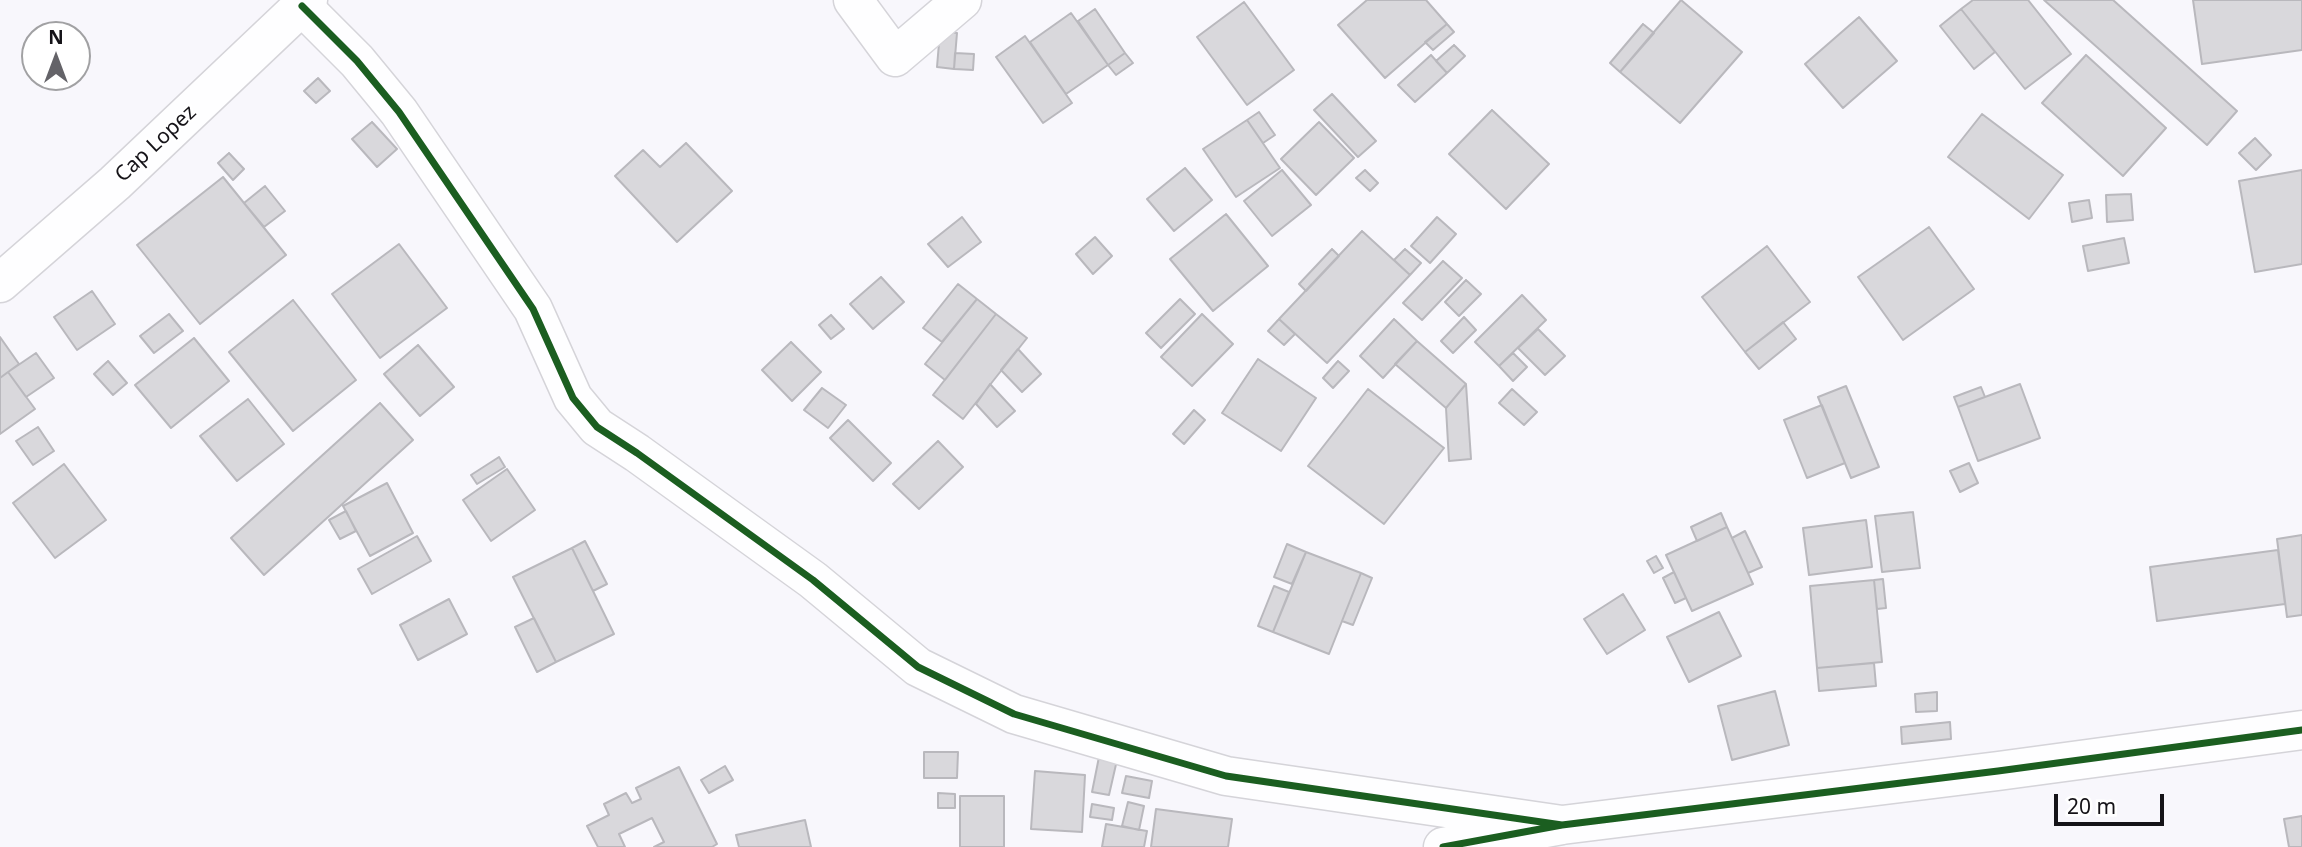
<!DOCTYPE html>
<style>
body{margin:0}
#map{position:relative;width:2302px;height:847px;overflow:hidden;background:#f8f7fc;font-family:"Noto Sans",sans-serif}
canvas{display:block}
.north{position:absolute;left:21px;top:21px;width:70px;height:70px;box-sizing:border-box;background:#fff;border:2px solid #a1a1a3;border-radius:50%;rotate:0deg;font-size:19px;font-weight:700;line-height:28px;text-align:center;color:#151318}
.north::after{content:'';display:block;margin:auto;width:24px;height:32px;background:#646368;clip-path:polygon(50% 0,100% 100%,50% 72%,0 100%)}
.scale{position:absolute;left:2054px;top:794px;width:110px;height:32px;box-sizing:border-box;border:4px solid #151318;border-top:0;padding-left:9px;font-size:21px;line-height:24px;white-space:nowrap;color:#151318;-webkit-text-stroke:5px #fff;paint-order:stroke}
</style>
<div id="map">
<canvas width="2302" height="847"></canvas>
<div class="north">N</div>
<div class="scale">20 m</div>
</div>
<script>
const g = document.querySelector('canvas').getContext('2d');
g.lineJoin = 'round';
function paint(path, color) {
  g.fillStyle = color;
  g.fill(path, 'evenodd');
}
function toPath(rows) {
  const path = new Path2D();
  for (const r of rows) {
    path.moveTo(r[0], r[1]);
    for (let i = 2; i < r.length; i += 2) path.lineTo(r[i], r[i + 1]);
  }
  return path;
}
function trace(path, color, width, dash) {
  g.strokeStyle = color;
  g.lineWidth = width;
  g.lineCap = dash ? 'butt' : 'round';
  g.setLineDash(dash || []);
  g.stroke(path);
}
function label(font, color, halo, rows, align = 'center') {
  g.font = font + ' "Noto Sans",sans-serif';
  g.lineWidth = 5;
  g.setLineDash([]);
  g.textBaseline = 'middle';
  g.strokeStyle = halo;
  g.fillStyle = color;
  for (const [text, x, y, turn = 0] of rows) {
    g.save();
    g.translate(x, y);
    g.rotate((+turn || 0) * Math.PI / 180);
    g.textAlign = isNaN(turn) ? turn : align;
    if (halo) g.strokeText(text, 0, 0);
    g.fillText(text, 0, 0);
    g.restore();
  }
}
const building = toPath([
 [1367,0,1426,0,1447,24,1385,78,1338,25,1367,0],
 [1681,0,1742,52,1680,123,1620,72,1681,0],
 [1973,0,2028,0,2071,54,2025,89,1961,9,1973,0],
 [2044,0,2113,0,2237,111,2207,145,2044,0],
 [2193,0,2302,0,2302,50,2202,64,2193,0],
 [1244,2,1294,70,1247,105,1197,37,1244,2],
 [1095,9,1125,53,1108,65,1078,21,1095,9],
 [1961,9,1995,52,1974,69,1940,26,1961,9],
 [1071,13,1108,65,1066,94,1030,42,1071,13],
 [1859,17,1897,61,1843,108,1805,64,1859,17],
 [1447,24,1454,32,1433,50,1425,42,1447,24],
 [1643,24,1654,33,1620,72,1610,63,1643,24],
 [940,31,957,33,954,69,937,67,940,31],
 [1025,36,1072,103,1043,123,996,57,1025,36],
 [1454,45,1465,56,1447,73,1436,61,1454,45],
 [955,53,974,54,973,70,954,69,955,53],
 [1125,53,1133,63,1116,75,1108,65,1125,53],
 [1431,55,1447,73,1415,102,1398,85,1431,55],
 [2086,55,2166,128,2123,176,2042,103,2086,55],
 [318,78,330,91,316,103,304,91,318,78],
 [1332,94,1376,141,1358,157,1314,110,1332,94],
 [1492,110,1549,164,1506,209,1449,154,1492,110],
 [1259,112,1275,135,1263,143,1247,120,1259,112],
 [1982,114,2063,175,2029,219,1948,157,1982,114],
 [1247,120,1280,168,1236,197,1203,149,1247,120],
 [372,122,397,149,377,167,352,139,372,122],
 [1319,122,1354,158,1316,195,1281,159,1319,122],
 [2255,138,2271,155,2256,170,2239,153,2255,138],
 [686,143,732,191,677,242,615,176,643,150,660,167,686,143],
 [229,153,244,169,233,180,218,163,229,153],
 [1185,168,1212,200,1174,231,1147,199,1185,168],
 [1282,170,1311,205,1272,236,1244,201,1282,170],
 [1365,170,1378,183,1370,191,1356,178,1365,170],
 [2302,170,2302,264,2255,272,2239,181,2302,170],
 [223,177,286,255,200,324,137,245,223,177],
 [265,186,285,211,264,227,244,203,265,186],
 [2131,194,2133,220,2107,222,2106,195,2131,194],
 [2089,200,2092,218,2072,222,2069,203,2089,200],
 [1226,214,1268,266,1213,311,1170,259,1226,214],
 [962,217,981,242,948,267,928,244,962,217],
 [1437,217,1456,234,1430,263,1411,246,1437,217],
 [1929,227,1974,289,1903,340,1858,277,1929,227],
 [1362,231,1410,275,1327,363,1279,319,1362,231],
 [1095,237,1112,256,1093,274,1076,254,1095,237],
 [2124,238,2129,263,2088,271,2083,246,2124,238],
 [399,244,447,308,380,358,332,294,399,244],
 [1767,246,1810,302,1745,352,1702,297,1767,246],
 [1332,249,1339,256,1306,291,1299,284,1332,249],
 [1405,249,1421,263,1410,275,1394,260,1405,249],
 [1443,261,1462,278,1422,320,1403,303,1443,261],
 [881,277,904,302,873,329,850,304,881,277],
 [1466,280,1481,294,1459,316,1445,302,1466,280],
 [958,284,977,299,942,342,923,328,958,284],
 [92,291,115,324,77,350,54,317,92,291],
 [1522,295,1546,320,1499,366,1475,342,1522,295],
 [977,299,996,314,945,380,925,364,977,299],
 [1180,299,1195,314,1161,348,1146,333,1180,299],
 [293,300,356,380,293,431,229,352,293,300],
 [169,314,183,331,154,353,140,336,169,314],
 [996,314,1027,338,963,419,933,395,996,314],
 [1202,314,1233,344,1192,386,1161,357,1202,314],
 [831,315,844,329,831,339,819,325,831,315],
 [1464,317,1476,330,1453,353,1441,341,1464,317],
 [1279,319,1295,334,1284,345,1268,331,1279,319],
 [1394,319,1417,341,1383,378,1360,356,1394,319],
 [1783,322,1796,339,1759,369,1745,352,1783,322],
 [1538,329,1565,356,1545,375,1518,348,1538,329],
 [0,337,19,364,0,378,0,337],
 [194,338,229,381,171,428,135,385,194,338],
 [1417,341,1466,384,1446,408,1395,364,1417,341],
 [791,342,821,372,792,401,762,370,791,342],
 [418,345,454,387,420,416,384,374,418,345],
 [1018,349,1041,374,1022,392,1001,370,1018,349],
 [36,353,54,378,26,397,8,372,36,353],
 [1513,353,1527,367,1513,381,1499,366,1513,353],
 [1258,359,1316,398,1281,451,1222,413,1258,359],
 [108,361,127,383,113,395,94,374,108,361],
 [1338,361,1349,371,1333,388,1323,378,1338,361],
 [8,372,35,409,0,434,0,378,8,372],
 [990,384,1015,411,997,427,976,404,990,384],
 [1466,384,1471,459,1449,461,1446,408,1466,384],
 [2020,384,2040,438,1978,461,1958,407,2020,384],
 [1846,386,1879,467,1851,478,1818,397,1846,386],
 [1981,387,1985,397,1958,407,1954,397,1981,387],
 [822,388,846,405,828,428,804,410,822,388],
 [1368,389,1444,448,1384,524,1308,466,1368,389],
 [1512,389,1537,412,1524,425,1499,403,1512,389],
 [248,399,284,444,237,481,200,436,248,399],
 [380,403,413,440,264,575,231,538,380,403],
 [1822,405,1845,463,1807,478,1784,420,1822,405],
 [1194,410,1205,420,1184,444,1173,434,1194,410],
 [848,420,891,463,873,481,830,438,848,420],
 [38,427,54,451,33,465,16,441,38,427],
 [938,441,963,467,919,509,893,484,938,441],
 [499,457,505,467,477,484,471,475,499,457],
 [1969,463,1978,483,1960,492,1950,471,1969,463],
 [64,464,106,520,55,558,13,503,64,464],
 [507,469,535,510,491,541,463,500,507,469],
 [387,483,413,533,370,556,343,506,387,483],
 [346,511,356,531,340,539,329,520,346,511],
 [1913,512,1920,568,1882,572,1875,516,1913,512],
 [1721,513,1727,527,1697,541,1691,527,1721,513],
 [1866,520,1872,567,1809,575,1803,528,1866,520],
 [1727,527,1753,584,1692,611,1666,555,1727,527],
 [1745,531,1762,567,1748,573,1732,538,1745,531],
 [2302,535,2302,615,2287,617,2277,539,2302,535],
 [417,536,431,561,372,594,358,569,417,536],
 [585,541,607,584,593,591,572,548,585,541],
 [1287,544,1306,552,1292,584,1274,577,1287,544],
 [572,548,614,634,556,662,513,577,572,548],
 [2278,550,2285,604,2157,621,2150,567,2278,550],
 [1306,552,1361,573,1329,654,1273,632,1306,552],
 [1656,556,1663,568,1654,573,1647,561,1656,556],
 [1674,572,1686,598,1675,603,1663,578,1674,572],
 [1361,573,1372,578,1353,625,1342,621,1361,573],
 [1883,579,1886,608,1877,609,1874,580,1883,579],
 [1874,580,1882,662,1817,668,1810,586,1874,580],
 [1274,586,1289,592,1273,632,1258,626,1274,586],
 [1623,594,1645,630,1607,654,1584,619,1623,594],
 [449,599,467,634,418,660,400,625,449,599],
 [1719,612,1741,656,1689,682,1667,637,1719,612],
 [534,618,556,662,537,672,515,627,534,618],
 [1874,663,1876,686,1819,691,1817,668,1874,663],
 [1775,691,1789,745,1732,760,1718,706,1775,691],
 [1937,692,1937,711,1916,712,1915,694,1937,692],
 [1950,722,1951,739,1902,744,1901,727,1950,722],
 [924,752,958,752,957,778,924,778,924,752],
 [1099,757,1117,760,1109,795,1092,792,1099,757],
 [725,766,733,780,709,793,701,780,725,766],
 [679,767,717,844,712,847,654,847,664,842,652,818,619,834,625,847,598,847,587,826,609,815,604,804,626,793,632,803,641,799,636,788,679,767],
 [1035,771,1085,775,1082,832,1031,829,1035,771],
 [1126,776,1152,781,1149,798,1122,793,1126,776],
 [938,793,955,794,955,808,938,808,938,793],
 [960,796,1004,796,1004,847,960,847,960,796],
 [1128,802,1144,806,1139,830,1122,826,1128,802],
 [1092,804,1114,808,1112,820,1090,817,1092,804],
 [1156,809,1232,819,1228,847,1151,847,1156,809],
 [2302,816,2302,847,2289,847,2284,819,2302,816],
 [805,820,811,847,739,847,736,835,805,820],
 [1106,824,1147,831,1144,847,1102,847,1106,824]
]);
const street = toPath([
 [853,0,895,57,962,0],
 [302,6,357,61,399,112,533,309,573,398,597,427,637,453,813,580,918,667,1014,714,1226,776,1562,825],
 [1443,847,1562,825,1998,771,2302,730]
]);
const secondary = toPath([
 [0,283,115,183,308,0]
]);
const cycleway = toPath([
 [302,6,357,61,399,112,533,309,573,398,597,427,637,453,813,580,918,667,1014,714,1226,776,1562,825],
 [1443,847,1562,825,1998,771,2302,730]
]);
const streetNames = [
 ["Cap Lopez",156,144,-43]
];
paint(building, '#d9d8dc');
trace(building, '#b9b8bd', 2);
trace(street, '#d5d4d9', 41);
trace(secondary, '#d5d4d9', 41);
trace(street, '#fefeff', 38);
trace(secondary, '#fefeff', 38);
trace(cycleway, '#1b5e20', 7);
label('21px', '#151318', '#fff', streetNames);
</script>
